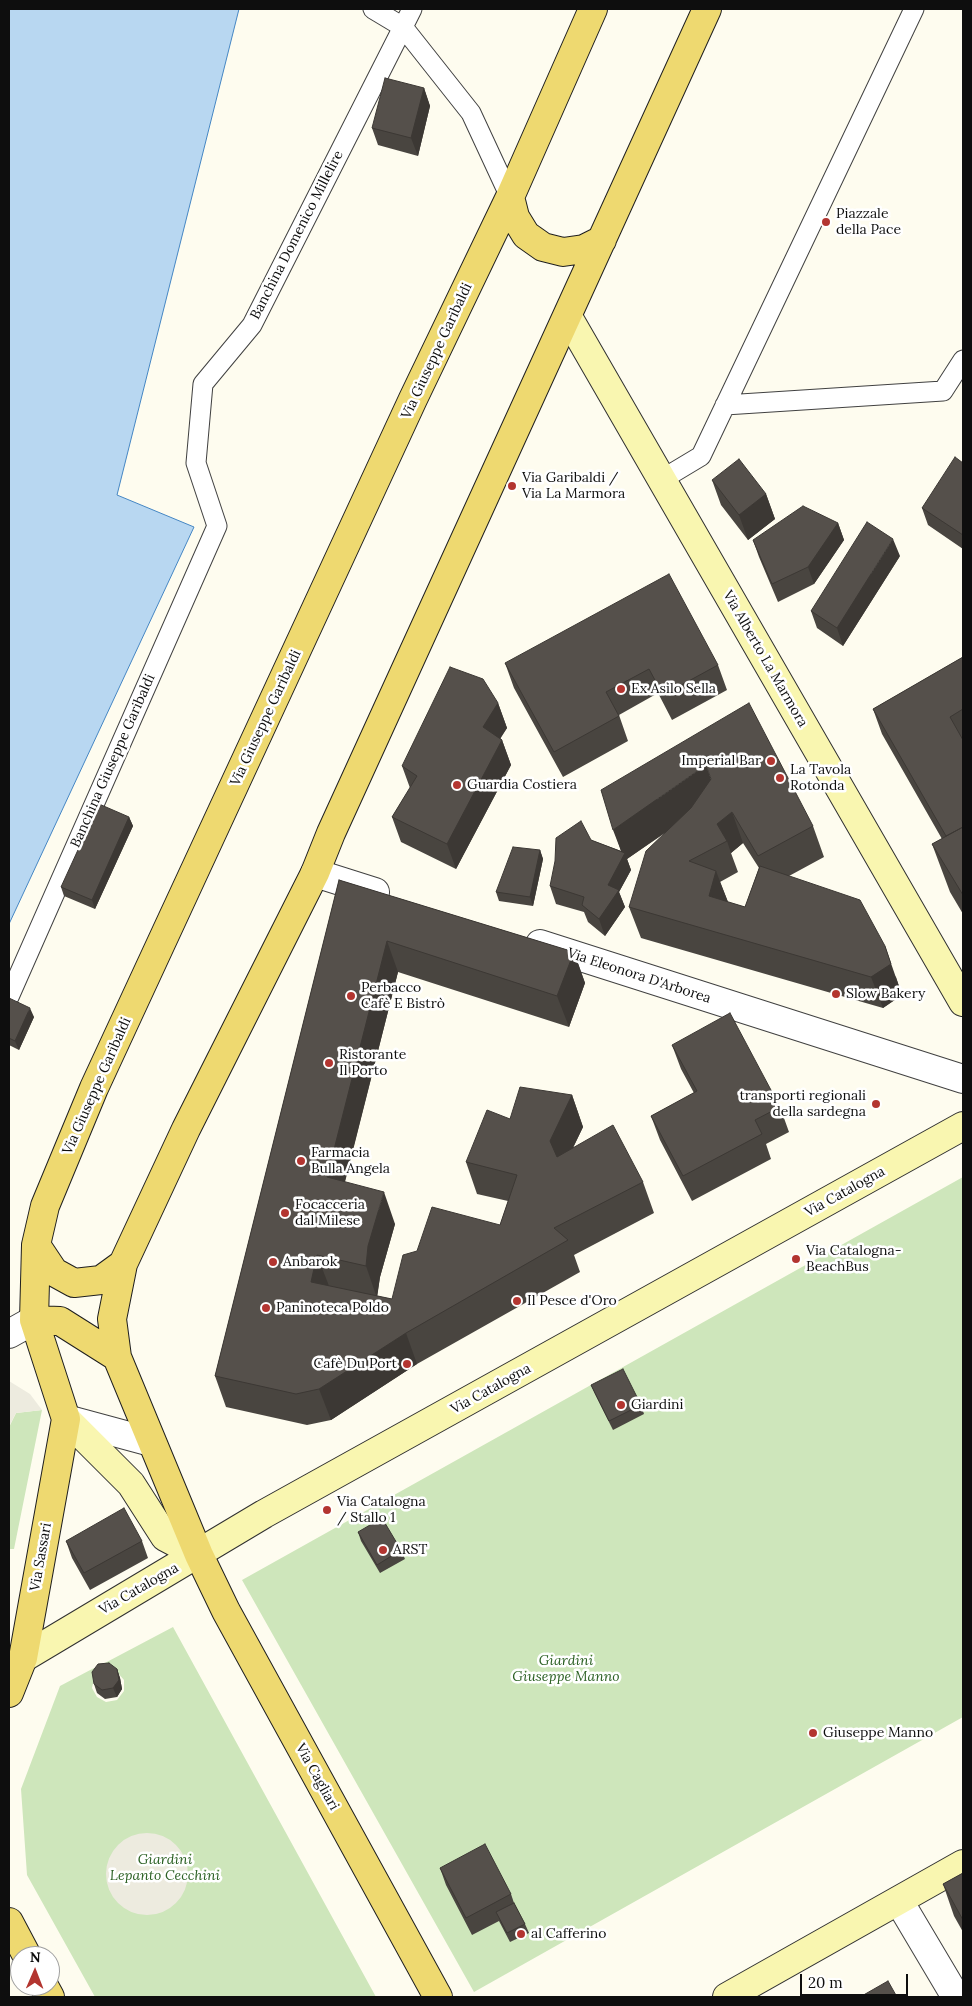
<!DOCTYPE html>
<meta charset="utf-8">
<style>
body{margin:0}
#map{position:relative;width:972px;height:2006px;overflow:hidden;background:#fefcef;font-family:Lora,serif}
canvas{display:block}
.frame{position:absolute;inset:0;border:10px solid #0e0e0e;pointer-events:none}
.north{position:absolute;left:10px;top:1946px;width:50px;height:50px;box-sizing:border-box;background:#fff;border:1px solid #9f9f9f;border-radius:50%;rotate:1deg;font-size:14px;font-weight:700;line-height:20px;text-align:center;color:#0e0e0e}
.north::after{content:'';display:block;margin:auto;width:18px;height:22px;background:#b33530;clip-path:polygon(50% 0,100% 100%,50% 72%,0 100%)}
.scale{position:absolute;left:800px;top:1974px;width:108px;height:22px;box-sizing:border-box;border:2px solid #0e0e0e;border-top:0;padding-left:6px;font-size:15px;line-height:18px;white-space:nowrap;color:#0e0e0e;-webkit-text-stroke:4px #fff;paint-order:stroke}
</style>
<div id="map">
<canvas width="972" height="2006"></canvas>
<div class="frame"></div>
<div class="north">N</div>
<div class="scale">20 m</div>
</div>
<script>
const g = document.querySelector('canvas').getContext('2d');
g.lineJoin = 'round';
function paint(path, color) {
  g.fillStyle = color;
  g.fill(path, 'evenodd');
}
function toPath(rows) {
  const path = new Path2D();
  for (const r of rows) {
    if (r.length === 3) {
      path.moveTo(r[0] + r[2], r[1]);
      path.arc(r[0], r[1], r[2], 0, 2 * Math.PI);
      continue;
    }
    path.moveTo(r[0], r[1]);
    for (let i = 2; i < r.length; i += 2) path.lineTo(r[i], r[i + 1]);
  }
  return path;
}
function trace(path, color, width, dash) {
  g.strokeStyle = color;
  g.lineWidth = width;
  g.lineCap = dash ? 'butt' : 'round';
  g.setLineDash(dash || []);
  g.stroke(path);
}
function label(font, color, halo, rows, align = 'center') {
  g.font = font + ' Lora,serif';
  g.lineWidth = 5;
  g.setLineDash([]);
  g.textBaseline = 'middle';
  g.strokeStyle = halo;
  g.fillStyle = color;
  for (const [text, x, y, turn = 0] of rows) {
    g.save();
    g.translate(x, y);
    g.rotate((+turn || 0) * Math.PI / 180);
    g.textAlign = isNaN(turn) ? turn : align;
    if (halo) g.strokeText(text, 0, 0);
    g.fillText(text, 0, 0);
    g.restore();
  }
}
const green = toPath([
 [963,1177,963,1717,474,1992,242,1580],
 [42,1410,14,1549,9,1549,9,1427,16,1413],
 [173,1627,376,1997,95,1997,27,1875,21,1789,60,1686,94,1668,97,1674,94,1679,92,1688,97,1697,106,1702,117,1700,124,1691,124,1680,117,1672,106,1670,103,1664]
]);
const plaza = toPath([
 [9,1381,30,1394,42,1410,16,1413,9,1427],
 [147,1874,41]
]);
const water = toPath([
 [9,9,239,9,117,495,194,527,9,924,9,9]
]);
const service = toPath([
 [412,9,403,27,471,113,510,197],
 [725,405,943,391,963,360],
 [661,480,701,456,914,9],
 [9,997,217,526,196,463,203,384,252,325,403,27,373,9]
]);
const minor = toPath([
 [315,873,375,892],
 [540,944,963,1079],
 [9,1334,34,1320],
 [899,1901,956,1997]
]);
const tertiary = toPath([
 [66,1419,151,1442]
]);
const secondary = toPath([
 [568,317,963,1002],
 [66,1419,131,1484,165,1537,199,1555],
 [23,1658,264,1514,963,1126],
 [727,1997,963,1864]
]);
const primary = toPath([
 [510,197,515,217,526,235,543,247,563,252,584,249,602,240],
 [36,1245,54,1272,74,1283,101,1280,123,1264],
 [34,1320,60,1321,117,1357],
 [9,1693,23,1658,66,1419,34,1320,36,1245,45,1206,94,1088,413,399,510,197,593,9],
 [9,1922,27,1956],
 [44,1986,50,1997],
 [438,1997,226,1611,199,1555,117,1357,112,1319,123,1264,186,1129,315,873,331,833,707,9]
]);
const wall = toPath([
 [424,88,430,106,418,156,378,145,372,128],
 [963,463,963,549,928,525,922,508],
 [712,480,766,494,775,519,748,540,721,505],
 [838,523,844,540,814,584,778,602,759,557,753,540],
 [900,556,843,646,817,628,811,611],
 [963,657,963,914,950,892,932,844,942,839,882,734,873,709],
 [505,663,718,665,727,690,672,720,658,693,619,715,628,741,563,777,514,688],
 [498,703,507,728,500,738,502,740,511,765,456,869,401,842,392,817,410,788,402,766],
 [601,790,813,826,824,857,789,876,896,977,902,995,883,1008,641,938,629,907,665,833,627,859,631,870,619,892,625,907,605,936,588,922,584,912,556,904,550,886,591,840,621,851],
 [743,843,759,868,745,907,728,902,720,882,738,872,731,853],
 [129,817,133,826,95,909,64,896,61,887],
 [540,850,543,859,533,906,499,901,496,892],
 [339,880,574,952,585,983,569,1027,398,972,345,1182,395,1224,380,1277,377,1296,392,1299,500,1225,508,1201,477,1194,466,1162,510,1119,572,1095,583,1127,573,1148,643,1182,654,1213,574,1255,580,1272,417,1364,331,1420,307,1425,226,1407,215,1376],
 [9,998,34,1017,19,1050,9,1045],
 [672,1045,780,1107,789,1132,766,1144,771,1159,692,1201,660,1140,651,1116,694,1093,681,1069],
 [591,1385,641,1405,644,1414,613,1430,595,1394],
 [358,1532,401,1550,405,1559,380,1573,361,1541],
 [66,1541,142,1541,148,1558,90,1590,72,1558],
 [117,1669,120,1678,122,1689,117,1697,105,1699,97,1693,94,1684],
 [440,1868,511,1894,514,1903,525,1924,529,1933,510,1942,499,1921,472,1935,446,1885],
 [963,1873,963,1932,954,1916,943,1884]
]);
const shadedWall = toPath([
 [424,88,430,106,418,156,411,138],
 [766,494,775,519,748,540,739,515],
 [838,523,844,540,814,584,808,567],
 [893,539,900,556,843,646,837,628],
 [498,703,507,728,492,752,483,727],
 [502,740,511,765,456,869,447,844],
 [706,765,717,796,627,859,631,870,619,892,625,907,605,936,599,919,608,885,623,856,613,830],
 [732,812,743,843,731,853,727,841,717,824],
 [129,817,133,826,95,909,92,900],
 [540,850,543,859,533,906,530,897],
 [716,871,728,902,709,896],
 [387,941,398,972,338,1208,327,1177],
 [885,946,902,995,883,1008,871,977],
 [574,952,585,983,569,1027,557,996],
 [30,1008,34,1017,19,1050,15,1041],
 [572,1095,583,1127,561,1172,550,1141],
 [384,1192,395,1224,380,1277,377,1298,366,1266,368,1246],
 [317,1255,329,1286,311,1282],
 [406,1333,417,1364,331,1420,319,1389],
 [117,1669,120,1678,122,1689,117,1697,113,1688]
]);
const building = toPath([
 [385,78,424,88,411,138,372,128,385,78],
 [955,457,963,463,963,535,922,508,955,457],
 [739,459,766,494,739,515,712,480,739,459],
 [803,506,838,523,808,567,772,584,753,540,803,506],
 [867,522,893,539,837,628,811,611,867,522],
 [669,574,718,665,663,695,649,669,606,692,619,716,554,752,505,663,669,574],
 [963,657,963,709,950,717,963,740,963,827,946,836,873,709,963,657],
 [450,667,483,679,498,703,483,727,502,740,447,844,392,817,417,776,402,766,450,667],
 [749,703,813,826,758,856,732,812,717,824,727,841,689,861,716,871,709,896,745,907,760,866,860,900,885,946,891,964,871,977,629,907,646,851,691,808,711,779,706,765,613,830,601,790,749,703],
 [99,804,129,817,92,900,61,887,99,804],
 [581,821,591,840,625,853,608,885,619,890,599,919,582,905,584,897,550,886,555,861,556,838,581,821],
 [963,827,963,895,932,844,963,827],
 [513,847,540,850,530,897,496,892,513,847],
 [339,880,574,952,557,996,387,941,327,1177,384,1192,368,1246,366,1266,317,1255,311,1282,392,1299,403,1255,417,1251,432,1207,500,1225,517,1175,466,1162,487,1110,510,1119,520,1087,572,1095,550,1141,557,1157,613,1125,643,1182,554,1228,568,1240,406,1333,319,1389,296,1394,215,1376,339,880],
 [9,998,30,1008,15,1041,9,1038,9,998],
 [730,1013,780,1107,755,1120,762,1134,683,1176,651,1116,697,1091,672,1045,730,1013],
 [623,1369,641,1405,609,1421,591,1385,623,1369],
 [124,1508,142,1541,84,1573,66,1541,124,1508],
 [382,1518,401,1550,377,1565,358,1532,382,1518],
 [109,1663,117,1669,119,1680,113,1688,102,1690,94,1684,92,1672,98,1664,109,1663],
 [485,1844,511,1894,466,1918,440,1868,485,1844],
 [963,1873,963,1920,943,1884,963,1873],
 [514,1903,525,1924,507,1933,496,1912,514,1903],
 [888,1981,897,1997,860,1997,888,1981]
]);
const markers = [
 [826,222,5,"#b33530"],
 [512,486,5,"#b33530"],
 [621,689,5,"#b33530"],
 [771,761,5,"#b33530"],
 [780,778,5,"#b33530"],
 [457,785,5,"#b33530"],
 [836,994,5,"#b33530"],
 [351,996,5,"#b33530"],
 [329,1063,5,"#b33530"],
 [876,1104,5,"#b33530"],
 [301,1161,5,"#b33530"],
 [285,1213,5,"#b33530"],
 [796,1259,5,"#b33530"],
 [273,1262,5,"#b33530"],
 [517,1301,5,"#b33530"],
 [266,1308,5,"#b33530"],
 [407,1364,5,"#b33530"],
 [621,1405,5,"#b33530"],
 [327,1510,5,"#b33530"],
 [383,1550,5,"#b33530"],
 [813,1733,5,"#b33530"],
 [521,1934,5,"#b33530"]
];
const poiNames = [
 ["Piazzale",836,214],
 ["della Pace",836,230],
 ["Via Garibaldi /",522,478],
 ["Via La Marmora",522,494],
 ["Ex Asilo Sella",631,689],
 ["Imperial Bar",761,761,"right"],
 ["La Tavola",790,770],
 ["Rotonda",790,786],
 ["Guardia Costiera",467,785],
 ["Perbacco",361,988],
 ["Cafè E Bistrò",361,1004],
 ["Slow Bakery",846,994],
 ["Ristorante",339,1055],
 ["Il Porto",339,1071],
 ["transporti regionali",866,1096,"right"],
 ["della sardegna",866,1112,"right"],
 ["Farmacia",311,1153],
 ["Bulla Angela",311,1169],
 ["Focacceria",295,1205],
 ["dal Milese",295,1221],
 ["Via Catalogna-",806,1251],
 ["BeachBus",806,1267],
 ["Anbarok",283,1262],
 ["Il Pesce d'Oro",527,1301],
 ["Paninoteca Poldo",276,1308],
 ["Cafè Du Port",397,1364,"right"],
 ["Giardini",631,1405],
 ["Via Catalogna",337,1502],
 ["/ Stallo 1",337,1518],
 ["ARST",393,1550],
 ["Giuseppe Manno",823,1733],
 ["al Cafferino",531,1934]
];
const streetNames = [
 ["Banchina Domenico Millelire",297,235,-63],
 ["Via Giuseppe Garibaldi",437,351,-65],
 ["Via Alberto La Marmora",765,659,60],
 ["Via Giuseppe Garibaldi",266,718,-65],
 ["Banchina Giuseppe Garibaldi",113,761,-66],
 ["Via Eleonora D'Arborea",639,976,18],
 ["Via Giuseppe Garibaldi",97,1086,-66],
 ["Via Catalogna",845,1192,-29],
 ["Via Catalogna",491,1389,-29],
 ["Via Sassari",41,1557,-80],
 ["Via Catalogna",139,1589,-30],
 ["Via Cagliari",317,1777,61]
];
const parkNames = [
 ["Giardini",566,1661],
 ["Giuseppe Manno",566,1677],
 ["Giardini",165,1860],
 ["Lepanto Cecchini",165,1876]
];
paint(green, '#cee6bb');
paint(plaza, '#edebdf');
paint(water, '#b8d7f1');
trace(water, '#4586c3', 1);
trace(service, '#414141', 21);
trace(minor, '#414141', 30);
trace(tertiary, '#414141', 30);
trace(secondary, '#303030', 30);
trace(primary, '#1f1f1f', 30);
trace(service, '#fff', 19);
trace(minor, '#fff', 28);
trace(tertiary, '#fff', 28);
trace(secondary, '#f9f6b0', 28);
trace(primary, '#eed970', 28);
paint(wall, '#494540');
paint(shadedWall, '#3c3834');
paint(building, '#55504b');
trace(building, '#3c3834', 1);
for (const [x, y, r, color] of markers) {
  const dot = new Path2D();
  dot.arc(x, y, r, 0, 2 * Math.PI);
  g.fillStyle = color;
  g.fill(dot);
  trace(dot, '#fff', 2);
}
label('14px', '#0e0e0e', '#fff', poiNames, 'left');
label('14px', '#0e0e0e', '#fff', streetNames);
label('italic 14px', '#2b6023', '#fff', parkNames);
</script>
